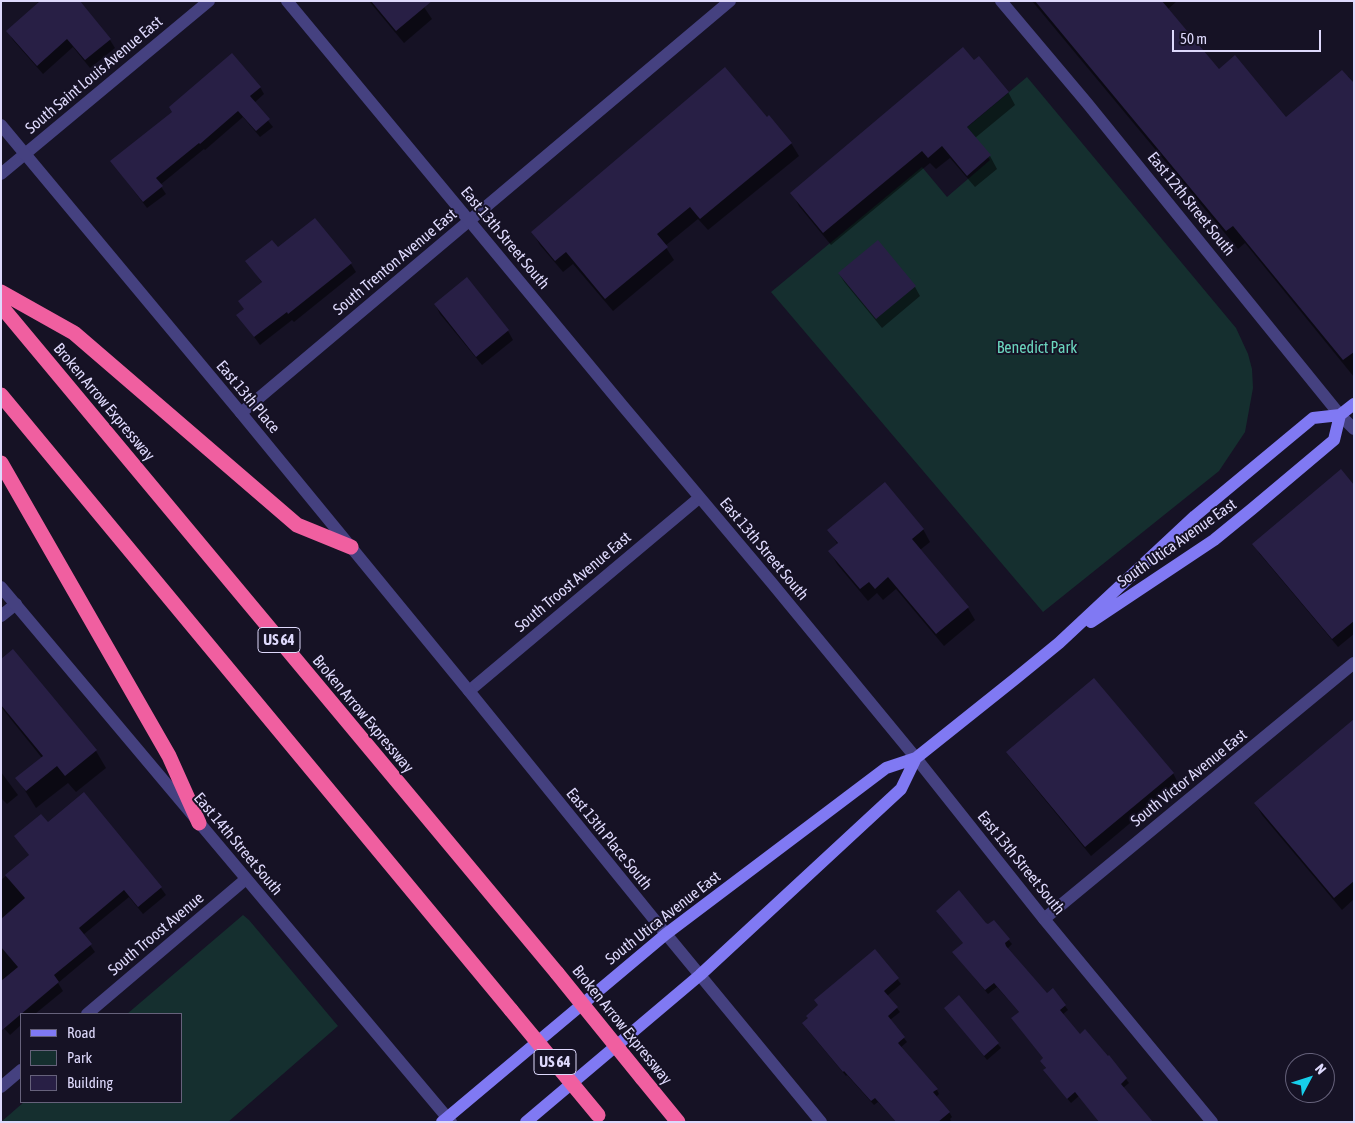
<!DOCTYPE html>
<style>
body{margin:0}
#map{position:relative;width:1355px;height:1123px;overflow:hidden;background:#161225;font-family:"Asap Condensed",sans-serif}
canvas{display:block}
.frame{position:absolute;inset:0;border:2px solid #ded9fc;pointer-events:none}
.legend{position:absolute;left:20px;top:1013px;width:162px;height:90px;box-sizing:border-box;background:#161225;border:1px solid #66627b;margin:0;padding:6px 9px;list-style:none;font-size:15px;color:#ded9fc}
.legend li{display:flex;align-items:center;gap:10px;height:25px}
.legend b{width:25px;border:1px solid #66627b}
.north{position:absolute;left:1285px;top:1053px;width:50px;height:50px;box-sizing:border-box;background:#161225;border:1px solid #66627b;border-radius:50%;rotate:50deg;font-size:14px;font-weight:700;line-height:20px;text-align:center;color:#ded9fc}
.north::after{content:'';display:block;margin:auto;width:18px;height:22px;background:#17ceea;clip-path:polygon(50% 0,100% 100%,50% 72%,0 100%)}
.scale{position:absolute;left:1172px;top:30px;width:149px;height:22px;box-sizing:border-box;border:2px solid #ded9fc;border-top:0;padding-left:6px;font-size:15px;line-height:18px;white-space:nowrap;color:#ded9fc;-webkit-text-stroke:4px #161225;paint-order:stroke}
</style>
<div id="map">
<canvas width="1355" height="1123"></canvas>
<div class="frame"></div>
<ul class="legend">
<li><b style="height:6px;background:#8079f3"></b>Road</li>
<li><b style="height:14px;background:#152f2f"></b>Park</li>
<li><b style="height:14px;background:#281f45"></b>Building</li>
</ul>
<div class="north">N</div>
<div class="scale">50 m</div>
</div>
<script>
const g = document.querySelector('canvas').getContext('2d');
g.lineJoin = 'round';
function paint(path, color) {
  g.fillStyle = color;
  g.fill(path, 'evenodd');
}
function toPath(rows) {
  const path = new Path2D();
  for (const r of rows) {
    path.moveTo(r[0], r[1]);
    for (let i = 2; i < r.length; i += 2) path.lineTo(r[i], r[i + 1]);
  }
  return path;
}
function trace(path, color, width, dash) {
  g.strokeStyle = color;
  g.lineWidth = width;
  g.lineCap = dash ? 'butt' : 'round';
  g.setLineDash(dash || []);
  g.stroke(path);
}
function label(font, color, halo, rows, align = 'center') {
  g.font = font + ' "Asap Condensed",sans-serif';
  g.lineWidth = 4;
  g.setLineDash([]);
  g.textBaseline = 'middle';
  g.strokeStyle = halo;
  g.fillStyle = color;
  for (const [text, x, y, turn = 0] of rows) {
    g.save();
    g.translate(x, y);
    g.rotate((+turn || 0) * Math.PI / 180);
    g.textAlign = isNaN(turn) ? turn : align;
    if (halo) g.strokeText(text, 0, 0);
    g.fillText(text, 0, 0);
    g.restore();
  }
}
const green = toPath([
 [1027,77,1236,328,1248,354,1252,369,1253,388,1245,432,1219,471,1043,612,771,292,922,167,947,197,990,160,965,129],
 [243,915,249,920,338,1026,228,1122,1,1122,24,1102,181,1102,181,1014,127,1014]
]);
const shadow = toPath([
 [36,1,78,1,110,40,115,48,90,68,73,47,43,74,13,40,8,31,39,4],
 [369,1,420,1,432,19,404,43],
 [1032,1,1177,1,1167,10,1219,71,1286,119,1348,76,1354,84,1354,377,1245,243,1238,249],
 [974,62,1008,92,1015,105,975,138,990,156,997,169,975,187,950,158,936,169,930,163,831,245,799,206,792,193],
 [260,87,264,94,254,103,273,127,260,137,243,117,205,150,204,149,160,185,166,194,147,208,111,161],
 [791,143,799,156,708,230,698,219,665,246,674,260,613,311,573,264,563,272,540,245,533,233],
 [878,242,915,287,920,296,882,328,845,283,839,274],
 [278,249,351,264,356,272,294,322,292,320,260,345,238,315,245,310,239,301,262,283,247,261],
 [466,279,508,331,513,340,482,365,440,314,435,304],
 [1354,487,1354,634,1338,647,1259,553,1254,544],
 [923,529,930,542,920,550,968,608,975,620,944,646,896,589,883,600,877,593,868,601,837,564,830,552,838,545,829,530],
 [1,660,96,751,106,768,76,792,68,783,36,808,17,778,42,758,1,707],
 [1354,731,1354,899,1342,910,1262,815,1255,803],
 [1007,752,1173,773,1178,783,1091,856,1013,761],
 [1,772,18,795,7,804,1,798],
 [84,794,161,888,166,895,143,914,129,897,83,935,95,952,58,983,63,991,35,1014,21,1014,21,1025,10,1035,1,1025,1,880,30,856,16,836,48,824],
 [940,916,989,926,993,922,1012,944,1007,949,1046,995,1065,1006,1068,1010,1062,1015,1080,1035,1126,1079,1129,1083,1123,1088,1151,1122,1097,1122,1098,1120,1079,1096,1071,1103,1047,1075,1044,1071,1046,1069,1042,1061,1044,1059,1012,1019,1020,1013,997,987,988,994,957,957,964,944],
 [875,951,901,984,887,996,900,1012,890,1020,907,1042,900,1048,937,1090,939,1094,936,1097,949,1112,952,1117,950,1119,952,1122,896,1122,878,1102,874,1105,847,1075,846,1076,806,1028],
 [959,997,1001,1048,987,1060,945,1008]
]);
const building = toPath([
 [40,1,80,1,111,39,85,60,67,39,37,66,6,31],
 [371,1,432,1,396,31],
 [1035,1,1162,1,1219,69,1235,55,1286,117,1342,70,1354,83,1354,352,1343,360,1233,226,1226,231],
 [963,47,974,60,979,56,1009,92,967,127,991,155,967,176,942,146,928,158,922,151,823,233,790,193],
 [232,53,261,87,250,96,270,119,256,131,238,111,200,144,199,143,156,178,163,186,143,202,110,161,172,112,169,107],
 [725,67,767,117,769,115,792,143,700,219,690,207,657,234,668,247,605,299,566,252,555,261,531,232],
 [315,218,352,263,288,314,287,312,254,337,236,315,244,309,238,301,262,282,245,261,272,240,278,247],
 [878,240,916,286,876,319,838,273],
 [467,277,509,330,476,357,434,304],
 [1341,469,1354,485,1354,621,1332,639,1252,544],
 [885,482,924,529,912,539,969,607,936,634,888,577,875,589,869,582,860,589,828,551,838,543,827,530],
 [13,649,97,750,65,776,57,766,26,791,15,778,43,756,1,705,1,659],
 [1094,678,1174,773,1085,847,1006,752],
 [1354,719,1354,881,1334,898,1254,803],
 [84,792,162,887,138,907,124,890,79,928,92,944,54,975,59,982,1,1031,1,981,18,967,1,947,1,919,25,898,5,875,29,855,14,836,41,814,48,822],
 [959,890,986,923,988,924,994,920,1010,939,1005,943,1006,946,1047,993,1053,988,1066,1005,1060,1010,1080,1034,1085,1029,1108,1056,1109,1055,1127,1078,1121,1084,1153,1122,1099,1122,1075,1092,1067,1099,1043,1070,1046,1068,1040,1061,1043,1058,1011,1018,1019,1012,994,983,985,990,952,952,963,943,936,911],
 [875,949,899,978,884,991,898,1007,888,1016,905,1037,898,1043,938,1089,933,1092,950,1112,938,1122,896,1122,875,1098,871,1101,844,1071,843,1072,802,1023,808,1018,806,1016,818,1005,814,1000],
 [959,995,999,1043,984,1056,944,1008]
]);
const minor = toPath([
 [1001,1,1087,103,1340,415,1354,429],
 [1,174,209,1],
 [241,413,730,1],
 [1,616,16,604],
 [469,691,699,498],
 [1044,919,1354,663],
 [87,1014,246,879],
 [1,1087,21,1070]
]);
const tertiary = toPath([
 [287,1,622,405,771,582,916,758,1044,919,1212,1122],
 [1,125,241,413,469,691,666,934,821,1122],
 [1,587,451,1122]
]);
const secondary = toPath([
 [1091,622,1214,540,1252,509,1334,440,1340,415],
 [442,1122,666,934,886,768,916,758,1015,679,1059,643,1195,516,1313,418,1340,415,1354,404],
 [526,1122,700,975,901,789,916,758]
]);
const motorway = toPath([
 [1,292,74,333,297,525,351,547],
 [1,306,557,973],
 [1,395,511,1010],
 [1,463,169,756,199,823],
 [642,1078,678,1122]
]);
const motorwayBridge = toPath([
 [557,973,642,1078],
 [511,1010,598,1115]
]);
const shields = [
 [279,640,42],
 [555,1062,42]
];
const shieldNames = [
 ["US 64",279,640],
 ["US 64",555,1062]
];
const streetNames = [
 ["South Saint Louis Avenue East",94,75,-40],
 ["East 12th Street South",1191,204,51],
 ["East 13th Street South",505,238,50],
 ["South Trenton Avenue East",395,262,-40],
 ["East 13th Place",248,397,50],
 ["Broken Arrow Expressway",104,402,50],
 ["South Utica Avenue East",1177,543,-35],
 ["East 13th Street South",764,549,50],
 ["South Troost Avenue East",573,582,-40],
 ["Broken Arrow Expressway",363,714,50],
 ["South Victor Avenue East",1189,778,-39],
 ["East 13th Place South",609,839,51],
 ["East 14th Street South",238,844,50],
 ["East 13th Street South",1021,863,51],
 ["South Utica Avenue East",663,918,-38],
 ["South Troost Avenue",156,934,-40],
 ["Broken Arrow Expressway",622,1025,51]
];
const parkNames = [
 ["Benedict Park",1037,348]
];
paint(green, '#152f2f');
paint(shadow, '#0007');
paint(building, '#281f45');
trace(minor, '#454180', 12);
trace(tertiary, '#454180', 12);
trace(secondary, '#8079f3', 12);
trace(motorway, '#f05fa0', 15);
trace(motorwayBridge, '#f05fa0', 15);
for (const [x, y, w] of shields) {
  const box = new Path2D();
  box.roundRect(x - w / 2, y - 12.5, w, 25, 4);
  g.fillStyle = '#161225';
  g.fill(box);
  trace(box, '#ded9fc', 1);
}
label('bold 15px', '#ded9fc', null, shieldNames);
label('16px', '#ded9fc', '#161225', streetNames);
label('16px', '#6bd6be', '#161225', parkNames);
</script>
